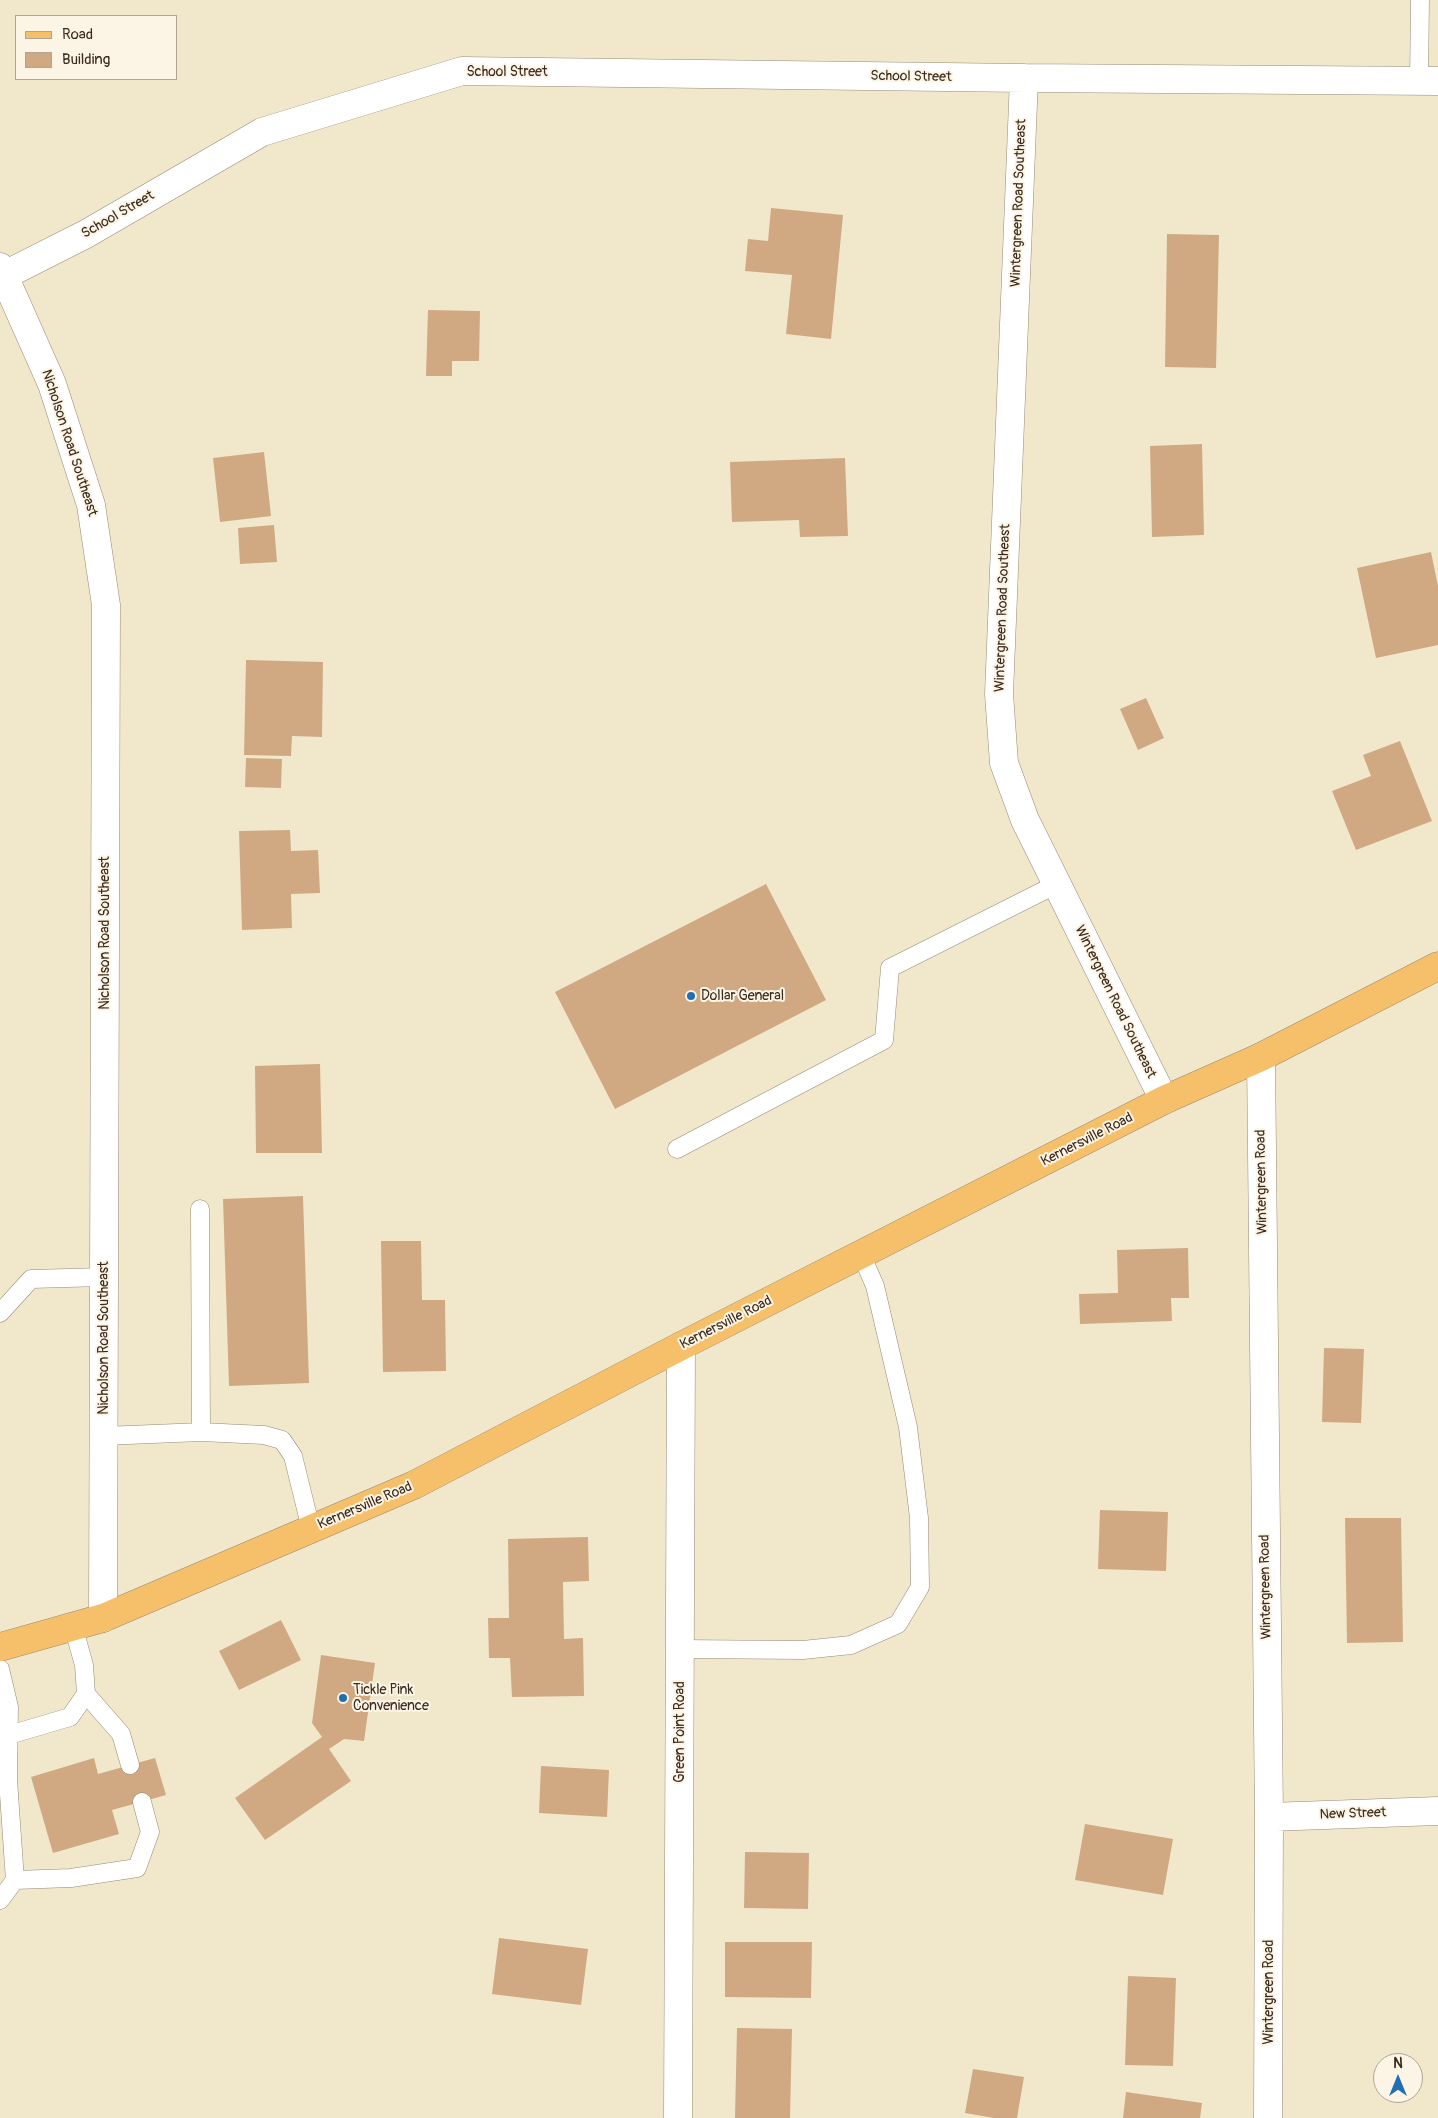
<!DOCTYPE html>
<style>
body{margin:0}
#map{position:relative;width:1438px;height:2118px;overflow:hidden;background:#f1e8cc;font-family:Pangolin,sans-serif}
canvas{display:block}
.legend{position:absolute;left:15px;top:15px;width:162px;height:65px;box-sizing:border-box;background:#fcf5e5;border:1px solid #afa495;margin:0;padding:6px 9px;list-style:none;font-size:15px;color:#3b2a1e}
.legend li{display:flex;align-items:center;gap:10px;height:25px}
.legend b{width:25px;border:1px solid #afa495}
.north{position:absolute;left:1373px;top:2053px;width:50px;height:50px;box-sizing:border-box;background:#fcf5e5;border:1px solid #afa495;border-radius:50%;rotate:0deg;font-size:14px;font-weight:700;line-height:20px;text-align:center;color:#3b2a1e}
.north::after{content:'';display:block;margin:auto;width:18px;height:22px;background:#1f6fb2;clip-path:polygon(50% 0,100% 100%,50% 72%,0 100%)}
</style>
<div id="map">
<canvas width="1438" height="2118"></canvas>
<ul class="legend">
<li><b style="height:6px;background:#f6c06b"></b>Road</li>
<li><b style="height:14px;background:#d0a983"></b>Building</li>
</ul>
<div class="north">N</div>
</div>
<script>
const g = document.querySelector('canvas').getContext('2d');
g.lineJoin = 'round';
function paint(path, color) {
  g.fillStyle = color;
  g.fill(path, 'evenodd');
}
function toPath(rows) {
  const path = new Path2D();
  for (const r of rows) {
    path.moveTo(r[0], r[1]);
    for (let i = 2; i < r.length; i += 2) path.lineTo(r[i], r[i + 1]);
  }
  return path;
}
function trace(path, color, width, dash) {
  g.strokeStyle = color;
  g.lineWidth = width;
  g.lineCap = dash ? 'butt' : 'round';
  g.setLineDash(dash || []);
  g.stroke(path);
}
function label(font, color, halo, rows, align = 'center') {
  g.font = font + ' Pangolin,sans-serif';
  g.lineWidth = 4;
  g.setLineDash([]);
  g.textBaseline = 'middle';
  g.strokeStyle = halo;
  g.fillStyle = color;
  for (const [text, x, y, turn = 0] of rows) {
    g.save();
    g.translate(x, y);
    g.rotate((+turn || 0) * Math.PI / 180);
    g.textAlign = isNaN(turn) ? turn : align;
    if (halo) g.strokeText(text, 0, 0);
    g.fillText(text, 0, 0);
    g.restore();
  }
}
const building = toPath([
 [771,208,843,215,831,339,786,334,792,275,745,271,748,239,768,241],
 [1167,234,1219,235,1216,368,1165,367],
 [428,310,480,311,479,361,452,361,452,376,426,376],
 [1202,444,1204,535,1152,537,1150,446],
 [264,452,271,516,220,522,213,458],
 [845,458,848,536,800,537,799,520,732,522,730,462],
 [274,525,277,562,240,564,238,528],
 [1431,552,1438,586,1438,645,1376,658,1357,568],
 [246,660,323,662,322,737,292,736,291,756,244,755],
 [1146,698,1164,738,1138,750,1120,709],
 [1400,741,1432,821,1356,850,1332,791,1371,776,1363,755],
 [246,758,282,759,281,788,245,787],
 [290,830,291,851,318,850,320,893,291,894,292,928,242,930,239,831],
 [766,884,826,1000,615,1109,555,992],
 [320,1064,322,1153,256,1153,255,1066],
 [303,1196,309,1383,229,1386,223,1199],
 [381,1241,421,1241,422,1300,445,1300,446,1371,383,1372],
 [1188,1248,1189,1298,1171,1298,1172,1321,1080,1324,1079,1294,1118,1293,1117,1250],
 [1324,1348,1364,1349,1361,1423,1322,1422],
 [1100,1510,1168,1512,1166,1571,1098,1569],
 [1345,1518,1401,1518,1403,1642,1347,1643],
 [588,1537,589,1581,563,1582,564,1639,583,1638,584,1696,512,1697,510,1658,489,1658,488,1618,509,1618,508,1539],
 [281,1620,301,1660,239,1690,219,1651],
 [321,1655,375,1663,364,1741,344,1739,329,1749,351,1781,265,1840,235,1798,322,1737,312,1723],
 [94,1758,98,1774,155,1758,166,1795,112,1810,119,1834,53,1853,31,1777],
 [541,1766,609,1770,607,1817,539,1813],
 [1085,1824,1173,1839,1163,1895,1075,1880],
 [745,1852,809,1853,808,1909,744,1908],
 [499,1938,588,1949,581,2005,492,1994],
 [725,1942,812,1942,811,1998,725,1997],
 [1128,1976,1176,1978,1173,2066,1125,2065],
 [737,2028,792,2029,790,2118,735,2118],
 [973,2069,1024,2077,1017,2118,994,2118,965,2113],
 [1126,2092,1202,2103,1200,2118,1123,2118]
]);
const service = toPath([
 [1419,81,1420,0],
 [677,1149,884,1040,890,968,1057,884],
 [200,1209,201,1432],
 [0,1313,31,1279,104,1277],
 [104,1436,201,1432,264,1435,282,1440,293,1456,311,1529],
 [680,1649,803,1650,851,1645,898,1624,920,1587,919,1518,908,1427,875,1286,861,1254],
 [0,1669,9,1707,8,1780,15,1880,0,1900],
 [86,1694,121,1734,130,1765],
 [9,1735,70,1717,86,1694,84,1665,73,1626],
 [15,1880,71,1878,137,1868,150,1832,142,1802]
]);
const minor = toPath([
 [1024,78,999,694,1004,763,1025,820,1164,1100],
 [0,267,52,384,91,505,106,605,103,1618],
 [5,275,86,234,262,132,462,71,1024,78,1438,81],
 [1261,1057,1269,1817,1268,2118],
 [1269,1817,1438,1811],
 [678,2118,681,1346]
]);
const primary = toPath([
 [0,1647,103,1618,414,1485,681,1346,1164,1100,1261,1057,1438,966]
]);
const markers = [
 [691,996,5,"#1f6fb2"],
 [343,1698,5,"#1f6fb2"]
];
const streetNames = [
 ["School Street",507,72],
 ["School Street",911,77,1],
 ["Wintergreen Road Southeast",1019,203,-88],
 ["School Street",118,215,-30],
 ["Nicholson Road Southeast",69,443,72],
 ["Wintergreen Road Southeast",1003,608,-88],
 ["Nicholson Road Southeast",105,933,-90],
 ["Wintergreen Road Southeast",1115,1002,64],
 ["Kernersville Road",1087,1140,-27],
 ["Wintergreen Road",1262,1182,-91],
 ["Kernersville Road",726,1323,-27],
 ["Nicholson Road Southeast",104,1338,-90],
 ["Kernersville Road",365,1506,-23],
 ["Wintergreen Road",1266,1587,-91],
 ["Green Point Road",680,1732,-90],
 ["New Street",1353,1814,-2],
 ["Wintergreen Road",1269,1992,-90]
];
const poiNames = [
 ["Dollar General",701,996],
 ["Tickle Pink",353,1690],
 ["Convenience",353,1706]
];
paint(building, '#d0a983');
trace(service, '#968975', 19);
trace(minor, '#968975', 29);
trace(primary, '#968975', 29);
trace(service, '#fff', 18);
trace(minor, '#fff', 28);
trace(primary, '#f6c06b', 28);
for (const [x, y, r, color] of markers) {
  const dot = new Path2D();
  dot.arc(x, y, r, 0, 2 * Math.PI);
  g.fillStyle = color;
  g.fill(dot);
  trace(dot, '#fcf5e5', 2);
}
label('14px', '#3b2a1e', '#fcf5e5', streetNames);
label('14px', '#3b2a1e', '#fcf5e5', poiNames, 'left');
</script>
